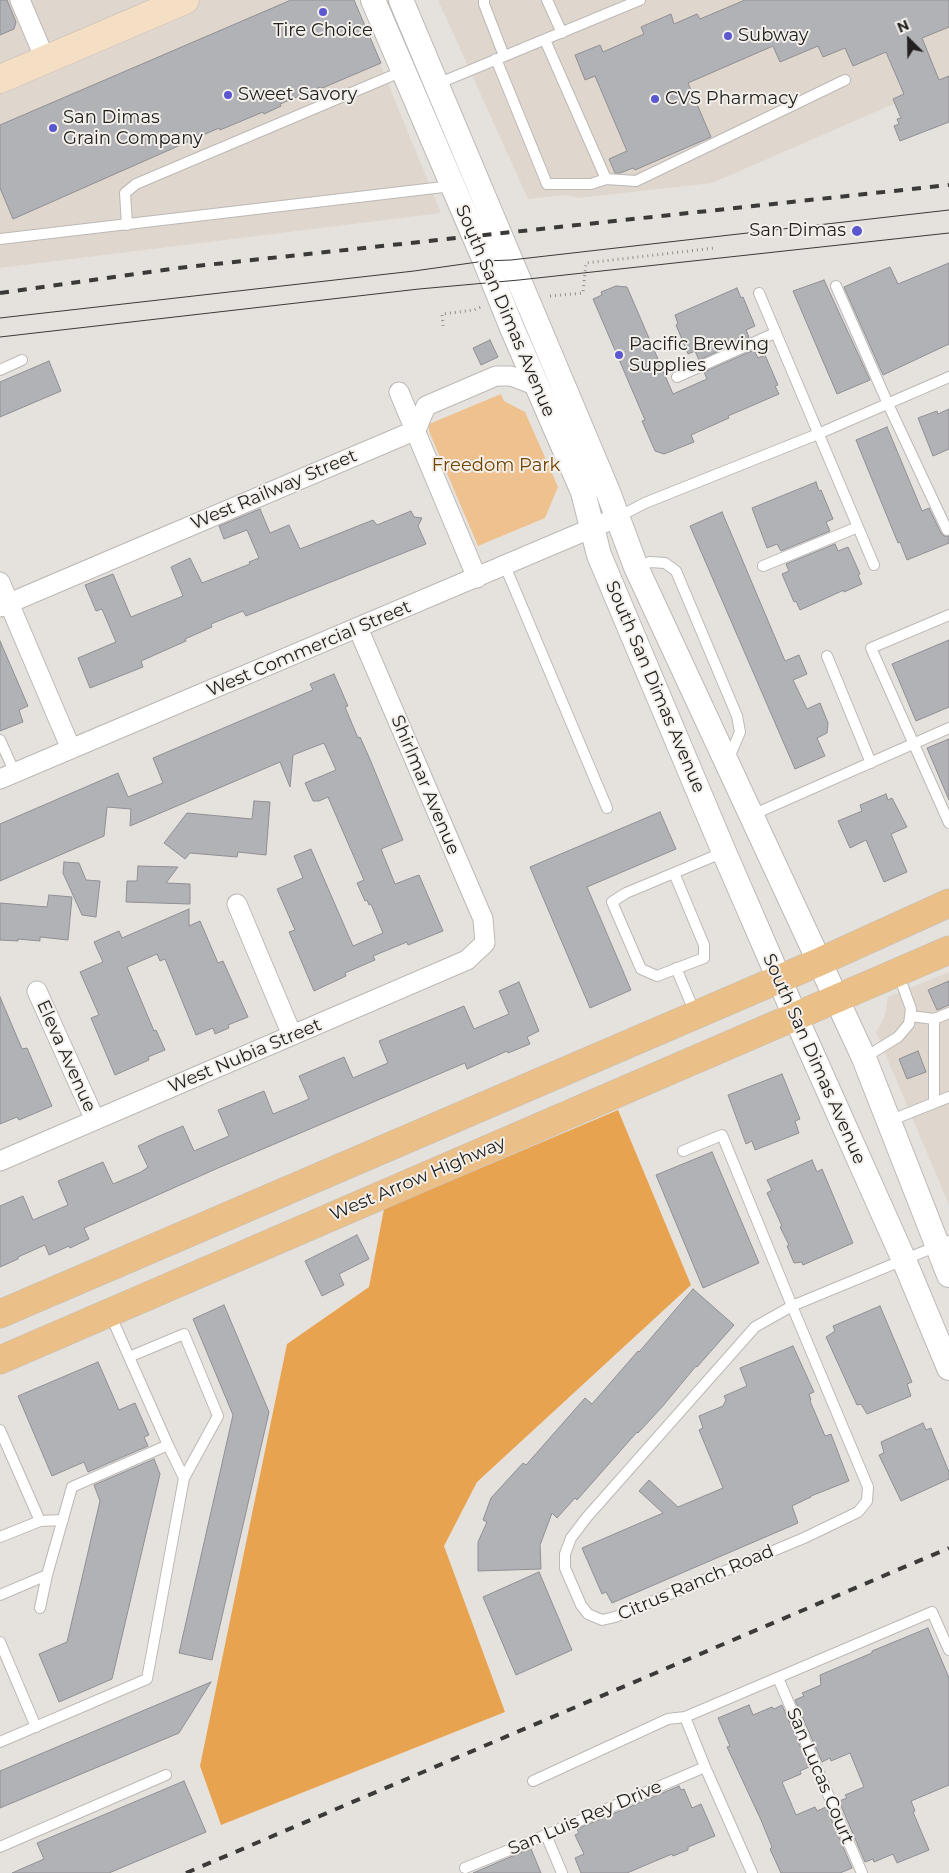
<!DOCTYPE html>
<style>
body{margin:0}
#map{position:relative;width:949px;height:1873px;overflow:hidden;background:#e5e2de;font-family:Montserrat,sans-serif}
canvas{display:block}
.north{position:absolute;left:884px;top:15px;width:50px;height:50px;-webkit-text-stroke:4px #f3efeb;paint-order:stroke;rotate:337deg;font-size:14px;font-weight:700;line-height:20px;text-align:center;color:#22211f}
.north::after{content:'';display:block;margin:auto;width:18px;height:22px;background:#22211f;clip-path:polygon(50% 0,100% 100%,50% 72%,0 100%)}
</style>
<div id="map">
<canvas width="949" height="1873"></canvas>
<div class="north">N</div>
</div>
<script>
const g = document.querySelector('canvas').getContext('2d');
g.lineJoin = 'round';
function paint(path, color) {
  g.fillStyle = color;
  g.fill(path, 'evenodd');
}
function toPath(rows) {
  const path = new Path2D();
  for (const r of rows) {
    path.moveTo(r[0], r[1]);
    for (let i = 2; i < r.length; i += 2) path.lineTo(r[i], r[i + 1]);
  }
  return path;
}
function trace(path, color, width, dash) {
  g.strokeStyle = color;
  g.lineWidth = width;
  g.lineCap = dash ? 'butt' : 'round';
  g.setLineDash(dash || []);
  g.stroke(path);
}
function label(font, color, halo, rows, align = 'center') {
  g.font = font + ' Montserrat,sans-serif';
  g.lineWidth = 4;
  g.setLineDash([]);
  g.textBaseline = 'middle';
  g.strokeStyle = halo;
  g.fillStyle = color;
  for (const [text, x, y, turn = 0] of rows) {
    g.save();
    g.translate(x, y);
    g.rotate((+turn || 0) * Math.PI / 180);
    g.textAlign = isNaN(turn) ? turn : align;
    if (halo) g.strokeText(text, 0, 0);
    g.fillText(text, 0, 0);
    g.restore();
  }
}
const built = toPath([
 [0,0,354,0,441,213,0,268],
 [438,0,949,0,949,80,712,183,578,198,567,195,528,199],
 [949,972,949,1205,876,1032,885,1016,888,997]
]);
const green = toPath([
 [501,394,504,401,525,412,558,487,545,518,478,546,429,431,429,424]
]);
const forest = toPath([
 [618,1110,691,1285,477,1482,444,1546,505,1712,221,1825,200,1766,287,1344,369,1287,384,1209]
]);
const building = toPath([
 [0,0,7,0,16,22,14,29,0,35,0,0],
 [291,0,354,0,381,63,320,89,320,87,280,104,281,106,264,114,263,112,220,130,219,128,13,219,0,188,0,125,291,0],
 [745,0,949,0,949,27,922,38,939,80,949,76,949,122,900,141,894,126,899,124,897,119,901,118,893,99,904,94,886,52,853,66,845,48,823,57,818,46,780,62,773,46,688,83,711,137,635,170,633,168,620,173,615,173,609,159,627,151,595,76,585,80,575,55,600,45,603,52,644,34,641,27,671,14,674,24,697,14,700,19,745,0],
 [949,263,949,344,883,375,844,287,890,267,898,284,949,263],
 [824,280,870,380,837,394,793,291,824,280],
 [616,286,627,287,673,394,707,379,704,372,754,350,758,358,765,355,778,385,775,386,779,394,728,416,729,418,691,435,694,442,664,454,655,451,642,421,645,420,593,299,602,295,601,292,616,286],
 [737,288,741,298,743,297,755,326,746,330,749,337,699,360,695,351,688,354,676,325,678,324,675,315,737,288],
 [490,340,498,357,481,365,473,348,490,340],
 [49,361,61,391,0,417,0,382,49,361],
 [949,409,949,449,933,456,918,418,937,411,938,414,949,409],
 [887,427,922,511,929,508,941,533,944,536,949,536,949,543,907,560,900,542,898,543,856,440,887,427],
 [816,482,819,491,821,490,833,519,826,522,830,531,781,551,777,544,767,548,752,508,816,482],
 [260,509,270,533,289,525,300,549,373,520,377,525,411,511,414,517,422,518,418,526,426,544,246,616,243,611,211,624,212,627,185,639,186,641,141,661,143,667,90,688,78,658,116,642,102,609,96,611,85,585,113,574,131,617,183,596,171,567,190,558,202,583,250,564,249,562,259,558,247,530,224,539,219,526,260,509],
 [722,512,785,661,799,655,807,674,793,680,807,709,820,703,828,723,827,733,817,738,825,756,795,769,690,526,722,512],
 [835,544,838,551,848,547,860,574,858,575,862,584,844,592,844,590,800,610,796,601,794,602,782,574,789,571,786,564,835,544],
 [949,640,949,707,916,721,892,664,949,640],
 [0,641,28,706,19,710,23,722,0,731,0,641],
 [334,674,348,706,345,707,358,738,360,737,369,757,403,840,381,849,395,884,419,875,443,931,408,945,407,942,373,956,375,960,345,973,346,976,314,991,289,932,295,930,277,889,303,878,294,856,311,849,353,946,383,933,371,904,369,905,367,900,365,901,357,883,364,880,328,797,319,801,313,801,305,783,336,770,324,743,293,755,290,787,280,762,130,826,131,809,107,807,104,836,0,881,0,824,118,773,128,797,163,783,153,758,313,690,310,684,334,674],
 [949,739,949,800,927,748,949,739],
 [886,794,888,800,892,798,907,827,891,834,907,872,884,882,866,840,850,848,838,821,862,811,860,805,886,794],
 [254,801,270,802,266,855,238,852,237,857,190,853,185,859,164,843,187,813,252,819,254,801],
 [660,812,676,849,587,887,631,990,590,1008,530,867,660,812],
 [64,862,79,863,86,880,100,881,96,917,82,915,63,873,64,862],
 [138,866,178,867,166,883,190,884,190,904,126,902,127,881,137,881,138,866],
 [49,895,72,897,68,940,40,937,40,941,18,939,18,941,0,940,0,903,47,907,49,895],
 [189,909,189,926,200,921,218,963,223,961,248,1017,228,1025,229,1028,215,1034,213,1028,196,1035,165,959,160,961,157,954,127,967,154,1031,156,1030,165,1050,148,1057,149,1060,115,1075,91,1018,99,1015,80,972,103,962,94,942,119,931,122,938,189,909],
 [949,981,949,1005,937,1010,928,990,949,981],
 [519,982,539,1031,527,1037,530,1044,508,1053,507,1051,467,1069,465,1063,218,1168,84,1228,89,1239,70,1248,69,1246,49,1255,45,1245,18,1257,18,1259,0,1267,0,1206,23,1196,33,1220,68,1205,58,1181,103,1162,113,1184,141,1172,148,1167,138,1146,157,1137,183,1126,194,1151,229,1136,218,1110,264,1091,273,1114,295,1105,309,1099,299,1076,344,1057,353,1078,388,1063,379,1041,464,1006,474,1029,509,1014,499,991,519,982],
 [0,997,22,1049,27,1048,52,1106,19,1120,17,1117,0,1124,0,997],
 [918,1051,926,1072,907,1079,899,1059,918,1051],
 [782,1074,800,1119,795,1121,799,1133,755,1150,752,1141,746,1144,728,1095,782,1074],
 [712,1152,759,1263,703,1288,656,1175,712,1152],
 [812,1160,817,1172,822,1169,853,1243,803,1265,802,1262,794,1263,787,1246,789,1245,780,1227,782,1226,767,1193,772,1190,767,1180,812,1160],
 [357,1235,369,1259,339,1274,344,1285,322,1296,305,1261,357,1235],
 [693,1289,734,1325,697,1367,696,1366,662,1407,638,1433,637,1432,577,1500,575,1498,557,1518,552,1513,540,1545,541,1569,478,1571,478,1542,487,1522,483,1520,491,1498,523,1463,526,1465,585,1398,592,1404,638,1351,639,1352,693,1289],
 [224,1305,269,1412,212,1660,179,1653,233,1415,193,1319,224,1305],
 [880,1306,912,1382,907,1384,911,1396,867,1414,861,1404,857,1405,826,1337,835,1331,833,1326,880,1306],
 [793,1346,814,1392,809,1394,811,1400,810,1401,825,1436,831,1434,849,1481,811,1496,811,1497,792,1506,798,1523,612,1603,606,1592,602,1594,582,1548,663,1513,639,1491,649,1480,678,1507,723,1488,699,1430,703,1428,699,1416,723,1406,726,1400,724,1396,747,1386,740,1368,793,1346],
 [98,1362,119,1410,135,1403,149,1435,144,1437,148,1446,88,1472,84,1462,52,1476,18,1396,98,1362],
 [923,1423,926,1430,931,1428,949,1472,949,1479,901,1501,879,1455,884,1453,881,1442,923,1423],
 [154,1459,160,1474,112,1679,59,1702,39,1654,67,1642,100,1501,94,1485,154,1459],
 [539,1572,572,1650,516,1675,483,1597,539,1572],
 [928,1628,949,1678,949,1785,911,1801,915,1811,913,1812,929,1850,897,1863,893,1854,874,1862,873,1859,865,1862,839,1801,847,1798,845,1795,864,1787,850,1753,831,1761,830,1758,822,1762,795,1700,804,1696,802,1693,821,1685,820,1675,872,1653,872,1651,928,1628],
 [211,1682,179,1733,0,1808,0,1771,211,1682],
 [749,1705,753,1715,772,1707,774,1709,782,1705,809,1767,800,1771,801,1774,782,1782,796,1815,815,1807,817,1811,826,1807,852,1868,840,1873,781,1873,770,1849,772,1847,761,1820,727,1747,730,1746,718,1718,749,1705],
 [184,1781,206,1832,109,1873,12,1873,44,1859,37,1843,184,1781],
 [679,1786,681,1790,684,1789,692,1808,701,1804,715,1836,688,1847,688,1850,673,1856,672,1854,627,1873,581,1873,575,1858,584,1854,575,1835,579,1833,577,1829,679,1786],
 [531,1849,541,1873,473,1873,522,1852,531,1849]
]);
const path = toPath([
 [550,296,583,293,586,263,715,248],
 [443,326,442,314,474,310,481,307]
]);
const service = toPath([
 [484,0,484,4,504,56],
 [547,0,562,33],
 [496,59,547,184,591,184,606,179,545,40],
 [437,84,640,0],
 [606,179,636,181,845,80],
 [127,225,125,193,136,184,403,71],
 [0,239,452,186],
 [836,286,888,404,947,530],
 [759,293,874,565],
 [0,370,22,360],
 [677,377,775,333],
 [618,517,645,503,818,434,949,377],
 [505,566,607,808],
 [763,566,858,527],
 [636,567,650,562,665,563,676,571,737,716,740,732,728,760],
 [949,615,871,648,949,823],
 [827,656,871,763],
 [0,740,15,773],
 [752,815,949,728],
 [674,873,704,945,704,958,657,976,641,969,612,902,626,893,674,873,724,852],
 [676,968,695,1013],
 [911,1016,934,1019,949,1013],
 [864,1058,898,1037,909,1024,911,1009,898,973],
 [934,1103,934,1019],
 [889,1121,949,1097],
 [683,1151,722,1135,792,1306,949,1241],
 [792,1306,868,1487,867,1501,858,1512,804,1538,615,1617,602,1620,588,1614,581,1605,565,1568,565,1554,571,1538,587,1517,755,1327,792,1306],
 [129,1357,184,1334,218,1416,184,1478],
 [0,1430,40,1521,63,1520],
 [0,1537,40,1521],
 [0,1595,47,1575,72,1487,168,1445,110,1314],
 [40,1608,47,1575],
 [0,1642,36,1727],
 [778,1678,862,1873],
 [685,1717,705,1767,752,1873],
 [0,1742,147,1679,184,1478,168,1445],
 [533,1781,668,1719,685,1717,932,1612,949,1650],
 [546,1835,562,1873],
 [0,1847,166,1775],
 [465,1868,546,1835,705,1767]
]);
const minor = toPath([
 [20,0,45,59],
 [399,392,477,578],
 [0,582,71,749],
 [0,607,416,430,426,406,496,376,511,376,537,386],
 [0,779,618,517],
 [237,904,292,1035],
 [37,991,95,1120],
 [0,1161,467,960,485,943,483,919,358,628]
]);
const tertiary = toPath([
 [373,0,485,261,512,328,583,492,599,555,724,852,796,1018,904,1260,949,1368],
 [401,0,608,492,636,567,864,1058,949,1275]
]);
const secondary = toPath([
 [0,79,185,0]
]);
const primary = toPath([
 [0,1314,819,962,949,903],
 [0,1360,949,950]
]);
const tram = toPath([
 [0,318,414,271,485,261,511,260,949,210],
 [0,337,419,289,519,280,949,233]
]);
const rail = toPath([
 [0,293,178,268,949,185],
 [186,1873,949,1548]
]);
const markers = [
 [323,12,5,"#5b57cf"],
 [728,36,5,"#5b57cf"],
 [228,95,5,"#5b57cf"],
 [655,99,5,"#5b57cf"],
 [53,128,5,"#5b57cf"],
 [857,231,6,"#5b57cf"],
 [619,355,5,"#5b57cf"]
];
const poiNames = [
 ["Tire Choice",323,31,"center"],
 ["Subway",738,36],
 ["Sweet Savory",238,95],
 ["CVS Pharmacy",665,99],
 ["San Dimas",63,118],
 ["Grain Company",63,139],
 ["San Dimas",846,231,"right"],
 ["Pacific Brewing",629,345],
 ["Supplies",629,366]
];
const streetNames = [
 ["South San Dimas Avenue",505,311,67],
 ["West Railway Street",274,490,-23],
 ["West Commercial Street",309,649,-23],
 ["South San Dimas Avenue",655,687,67],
 ["Shirlmar Avenue",425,785,67],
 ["Eleva Avenue",66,1056,66],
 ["West Nubia Street",245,1056,-23],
 ["South San Dimas Avenue",814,1059,66],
 ["West Arrow Highway",418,1179,-23],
 ["Citrus Ranch Road",696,1583,-23],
 ["San Lucas Court",820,1776,67],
 ["San Luis Rey Drive",585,1818,-23]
];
const parkNames = [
 ["Freedom Park",496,466]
];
paint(built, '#dfd6cd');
paint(green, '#efc18f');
paint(forest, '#e8a350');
paint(building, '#b1b2b6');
trace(building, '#8f8f94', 1);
trace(service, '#bcb8b5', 12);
trace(minor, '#bcb8b5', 21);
trace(tertiary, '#bcb8b5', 26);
trace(secondary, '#bcb8b5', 29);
trace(primary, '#c1c1c0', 29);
trace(path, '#92908d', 3, [1, 4]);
trace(service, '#fff', 10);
trace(minor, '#fff', 19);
trace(tertiary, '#fff', 24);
trace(secondary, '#f5dfc4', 28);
trace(primary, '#ebbf88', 28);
trace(tram, '#3c3a38', 1);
trace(rail, '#3c3a38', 4, [9, 9]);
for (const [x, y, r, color] of markers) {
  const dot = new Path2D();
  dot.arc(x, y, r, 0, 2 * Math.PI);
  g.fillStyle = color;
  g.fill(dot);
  trace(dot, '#f3efeb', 2);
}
label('18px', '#22211f', '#f3efeb', poiNames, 'left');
label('18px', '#22211f', '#f3efeb', streetNames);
label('18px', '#714400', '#f3efeb', parkNames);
</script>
